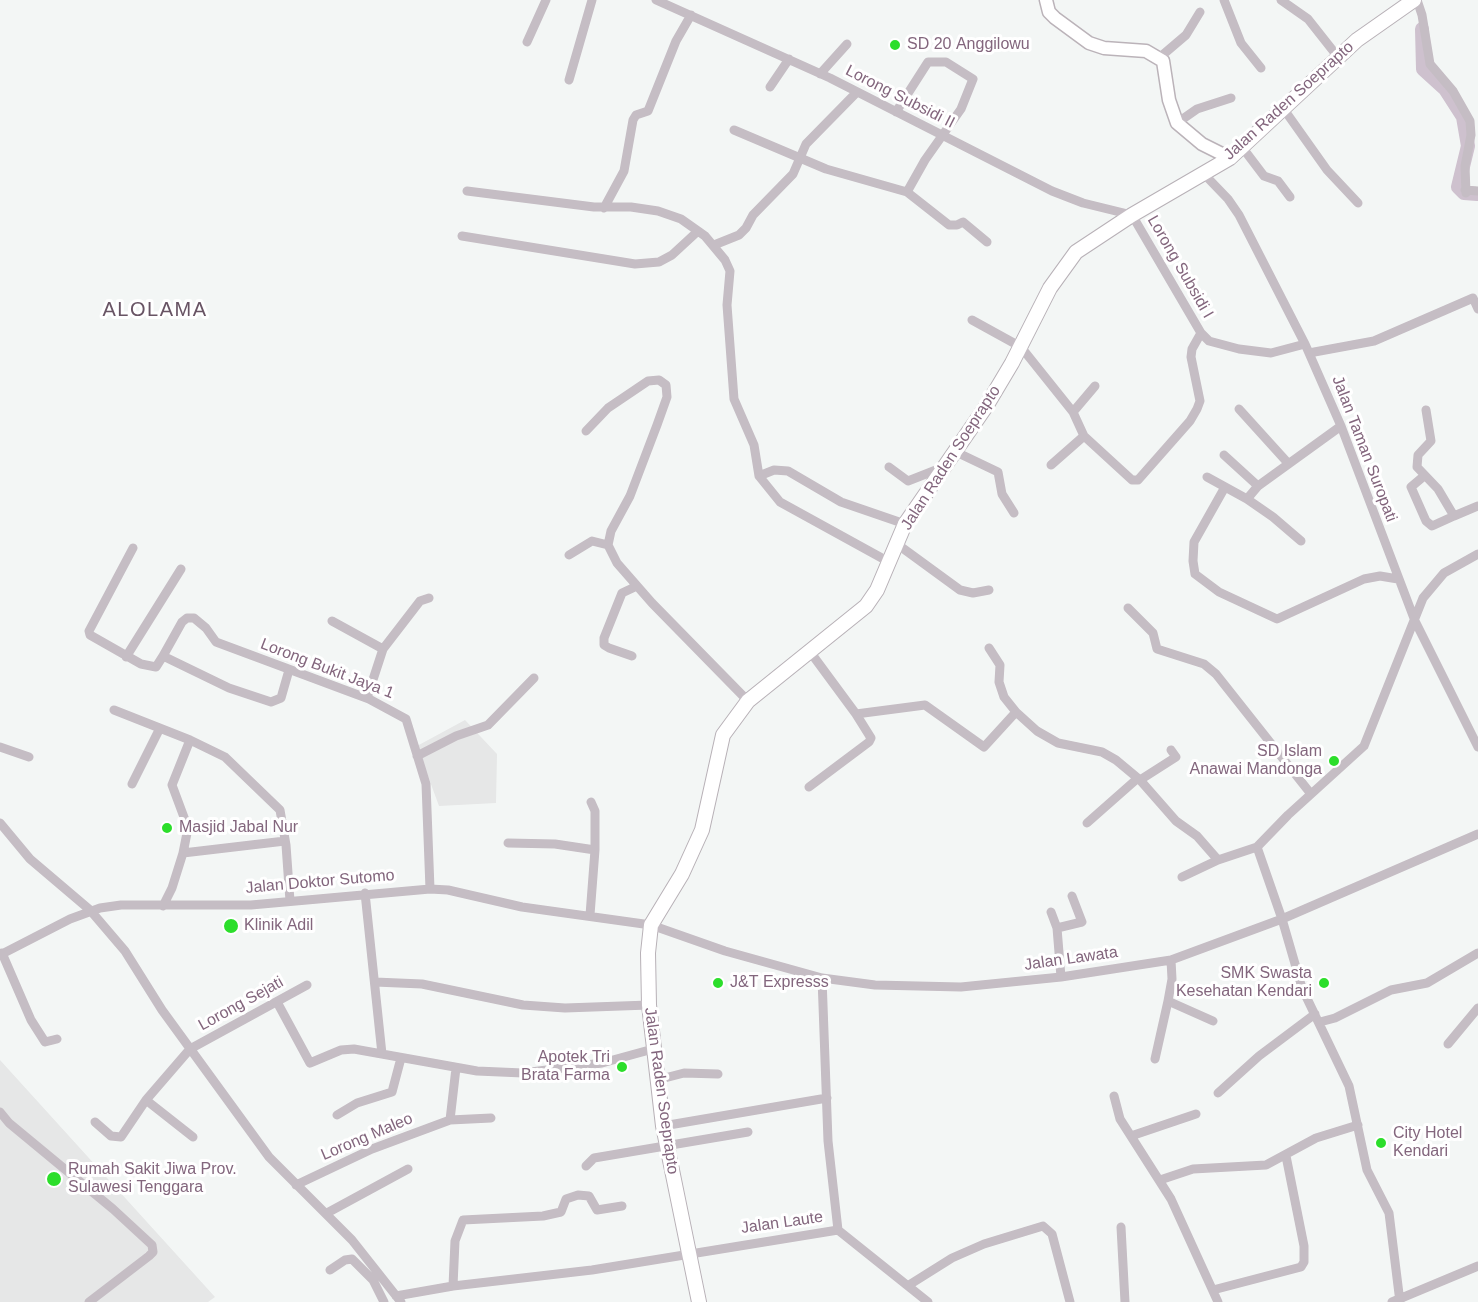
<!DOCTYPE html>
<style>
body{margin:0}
canvas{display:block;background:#f3f6f5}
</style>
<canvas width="1478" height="1302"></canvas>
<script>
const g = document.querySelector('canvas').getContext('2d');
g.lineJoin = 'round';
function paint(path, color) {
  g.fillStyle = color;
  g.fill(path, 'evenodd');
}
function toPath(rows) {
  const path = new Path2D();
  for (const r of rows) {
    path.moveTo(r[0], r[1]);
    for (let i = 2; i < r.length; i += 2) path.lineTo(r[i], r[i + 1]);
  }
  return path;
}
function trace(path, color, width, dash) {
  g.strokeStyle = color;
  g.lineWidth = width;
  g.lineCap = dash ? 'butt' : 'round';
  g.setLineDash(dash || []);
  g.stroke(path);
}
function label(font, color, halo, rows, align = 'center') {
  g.font = font + ' Helvetica,sans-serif';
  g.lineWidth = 6;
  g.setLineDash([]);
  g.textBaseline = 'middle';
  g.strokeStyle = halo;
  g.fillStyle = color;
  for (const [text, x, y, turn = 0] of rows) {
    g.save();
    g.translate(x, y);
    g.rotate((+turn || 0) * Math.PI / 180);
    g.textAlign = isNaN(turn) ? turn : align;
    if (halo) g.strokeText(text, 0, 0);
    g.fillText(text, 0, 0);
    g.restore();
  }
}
const built = toPath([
 [465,720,497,754,496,803,439,806,417,746],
 [0,1060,215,1297,208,1302,0,1302]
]);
const river = toPath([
 [1422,29,1423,69,1445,89,1463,117,1468,146,1458,187,1464,193,1477,194]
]);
const minor = toPath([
 [656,0,830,78,1052,191,1083,203,1132,215,1201,333,1209,341,1239,349,1271,353,1305,344],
 [1224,0,1241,43,1261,68],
 [1281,0,1308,19,1338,57],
 [1417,0,1422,15,1430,64,1453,91,1470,121,1471,135,1465,166,1466,193],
 [527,42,546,0],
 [1159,58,1186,35,1200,12],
 [820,74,847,44],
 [569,80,592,0],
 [770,87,789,59],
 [1283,108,1327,170,1358,203],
 [896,112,928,62,946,62,973,79,961,109,925,160,907,192],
 [1177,123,1197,109,1231,98],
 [734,130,826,169,907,192,949,225,957,225,963,222,987,242],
 [1242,147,1264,176,1278,181,1290,197],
 [1203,173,1228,199,1239,215,1305,344,1341,426,1415,621,1478,747],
 [1465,190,1478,191],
 [467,191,594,207,631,207,658,211,681,219,698,231],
 [604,208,624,171,633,120,636,115,648,111,676,41,691,15],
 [462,236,635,264,659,262,672,255,698,231,705,236,725,260,730,271,727,305,734,399,754,445,759,476,780,502,889,562],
 [714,245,739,235,746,228,753,215,793,174,806,144,857,92],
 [972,320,1021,347,1073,412,1095,386],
 [1309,353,1374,341,1473,298,1478,309],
 [1239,409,1287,462],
 [1426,410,1431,441,1418,455,1417,467,1438,489,1454,516,1478,506],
 [1073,412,1084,436,1132,480,1138,480,1190,421,1197,409,1200,401,1191,357,1192,349,1201,333],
 [586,431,608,408,648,381,659,380,666,385,667,397,657,425,630,496,611,531,608,545,617,563,652,603,748,701],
 [954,451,998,472,1002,494,1014,513],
 [1224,455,1258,486,1341,426],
 [1051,465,1084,436],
 [889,467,908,481,941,468],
 [759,476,774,470,788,471,841,502,905,524],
 [1424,476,1411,487,1426,521,1432,526,1454,516],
 [1207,477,1247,499,1258,486],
 [1225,487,1194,542,1193,561,1195,574,1219,592,1277,619,1364,579,1380,576,1398,579],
 [1247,499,1273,517,1301,541],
 [897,544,960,590,973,593,989,590],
 [133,548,89,631,90,635,141,664,156,667,163,656],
 [569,555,592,541,608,545],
 [1128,608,1153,633,1157,649,1204,664,1216,674,1311,794],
 [332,621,383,649,367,698],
 [989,648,1000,665,999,682,1004,697,1016,712],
 [383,649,420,601,429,598],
 [811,653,856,714,925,705,984,747,1016,712,1037,731,1058,743,1102,752,1116,760,1140,780,1176,821,1197,836,1218,860,1257,847],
 [632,656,609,648,604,645,604,638,622,593,637,586],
 [126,657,181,569],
 [289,670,281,698,271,702,229,688,163,656,182,622,187,618,194,618,206,628,216,642,369,699,406,719,426,784,430,889],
 [114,710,190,740,225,757,280,810,286,845,290,901],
 [0,747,29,757],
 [417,756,456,736,488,725,534,678],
 [1140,780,1176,757,1171,750],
 [132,784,160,728],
 [809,787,869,742,871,738,856,714],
 [591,802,595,811,595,850],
 [0,823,30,859,90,910,125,951,162,1010,269,1157,352,1240,401,1302],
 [1087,823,1138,778],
 [508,843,555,844,595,850,590,915],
 [183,853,188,828,172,785,190,740],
 [1182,877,1218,860],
 [365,893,382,1054],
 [163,906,172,888,183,853,285,841],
 [1051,912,1057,928,1061,977],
 [1057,928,1082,922,1072,896],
 [2,953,31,1020,45,1042,57,1039],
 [0,955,70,919,100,908,121,905,251,905,430,889,448,890,522,907,651,925,725,951,822,978,875,985,961,987,1061,977,1171,960,1282,919,1478,834],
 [1171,960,1172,979,1168,1001,1213,1021],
 [822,978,828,1141,838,1230],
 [375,982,422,984,523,1005,565,1008,649,1005],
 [277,1002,310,1063,341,1050,354,1049,477,1071,523,1073,602,1063,653,1049],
 [1320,1022,1335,1018,1391,990,1427,983,1478,953],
 [1448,1044,1478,1008],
 [1155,1059,1168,1001],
 [657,1080,684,1073,718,1074],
 [1218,1093,1259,1056,1315,1014],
 [1114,1096,1120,1119,1171,1199,1218,1302],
 [146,1100,193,1137],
 [0,1112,9,1123,113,1209,152,1245,153,1252,149,1256,89,1302],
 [337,1115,357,1103,392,1092,401,1058],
 [450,1120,456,1068],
 [95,1122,111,1136,121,1137,146,1100,190,1049,307,985],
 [663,1126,827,1098],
 [1131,1136,1196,1114],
 [586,1166,594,1158,748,1132],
 [1160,1180,1193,1169,1266,1165,1316,1138,1358,1125],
 [296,1185,372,1149,450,1120,491,1118],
 [327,1213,408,1169],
 [1121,1227,1125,1302],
 [330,1270,345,1260,352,1259,373,1280,384,1302],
 [909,1285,952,1258,984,1244,1043,1226,1052,1234,1070,1302],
 [453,1286,455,1241,463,1220,543,1216,561,1212,566,1199,578,1195,589,1196,597,1210,622,1206],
 [1213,1290,1301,1267,1304,1262,1304,1246,1286,1156],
 [396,1296,453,1286,592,1270,838,1230,928,1302],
 [1392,1302,1478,1266],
 [1400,1302,1389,1213,1367,1170,1349,1086,1302,988,1282,919,1257,847,1288,815,1364,746,1423,598,1444,573,1478,554]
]);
const major = toPath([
 [1046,0,1049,12,1055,18,1089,43,1104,48,1146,51,1163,61,1169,100,1177,123,1202,144,1230,158]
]);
const highway = toPath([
 [699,1302,663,1126,649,1005,648,953,651,925,682,874,702,830,723,735,748,701,866,606,877,590,905,524,987,405,1012,363,1050,288,1076,252,1132,215,1230,158,1357,40,1414,0]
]);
const markers = [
 [895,45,6,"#2cde2b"],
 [1334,761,6,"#2cde2b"],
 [167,828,6,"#2cde2b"],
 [231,926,8,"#2cde2b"],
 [718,983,6,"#2cde2b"],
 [1324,983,6,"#2cde2b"],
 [622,1067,6,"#2cde2b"],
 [1381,1143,6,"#2cde2b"],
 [54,1179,8,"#2cde2b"]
];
const poiNames = [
 ["SD 20 Anggilowu",907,45],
 ["SD Islam",1322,752,"right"],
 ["Anawai Mandonga",1322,770,"right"],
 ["Masjid Jabal Nur",179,828],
 ["Klinik Adil",244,926],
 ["SMK Swasta",1312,974,"right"],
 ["Kesehatan Kendari",1312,992,"right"],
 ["J&T Expresss",730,983],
 ["Apotek Tri",610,1058,"right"],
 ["Brata Farma",610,1076,"right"],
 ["City Hotel",1393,1134],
 ["Kendari",1393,1152],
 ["Rumah Sakit Jiwa Prov.",68,1170],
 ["Sulawesi Tenggara",68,1188]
];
const streetNames = [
 ["Lorong Subsidi II",900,97,27],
 ["Jalan Raden Soeprapto",1289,101,-42],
 ["Lorong Subsidi I",1180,267,60],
 ["Jalan Taman Suropati",1364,449,69],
 ["Jalan Raden Soeprapto",951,458,-57],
 ["Lorong Bukit Jaya 1",327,669,21],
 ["Jalan Doktor Sutomo",320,882,-5],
 ["Jalan Lawata",1071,959,-8],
 ["Lorong Sejati",241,1004,-29],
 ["Jalan Raden Soeprapto",661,1091,82],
 ["Lorong Maleo",367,1137,-23],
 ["Jalan Laute",782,1223,-8]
];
const quarterNames = [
 ["ALOLAMA",155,310]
];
paint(built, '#e6e7e7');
trace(river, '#cec1ce', 14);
trace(major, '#bbb3b9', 15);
trace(highway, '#b8b1b7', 16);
trace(minor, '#c5bdc4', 9);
trace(major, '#fff', 12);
trace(highway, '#fff', 14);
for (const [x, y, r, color] of markers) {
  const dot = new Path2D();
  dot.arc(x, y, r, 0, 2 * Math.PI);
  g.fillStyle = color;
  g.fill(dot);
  trace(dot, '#fff', 2);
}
label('16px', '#83667d', '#fff', poiNames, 'left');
label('16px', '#83667d', '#fff', streetNames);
g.letterSpacing = '1.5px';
label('20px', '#685464', '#fff', quarterNames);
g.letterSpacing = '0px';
</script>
